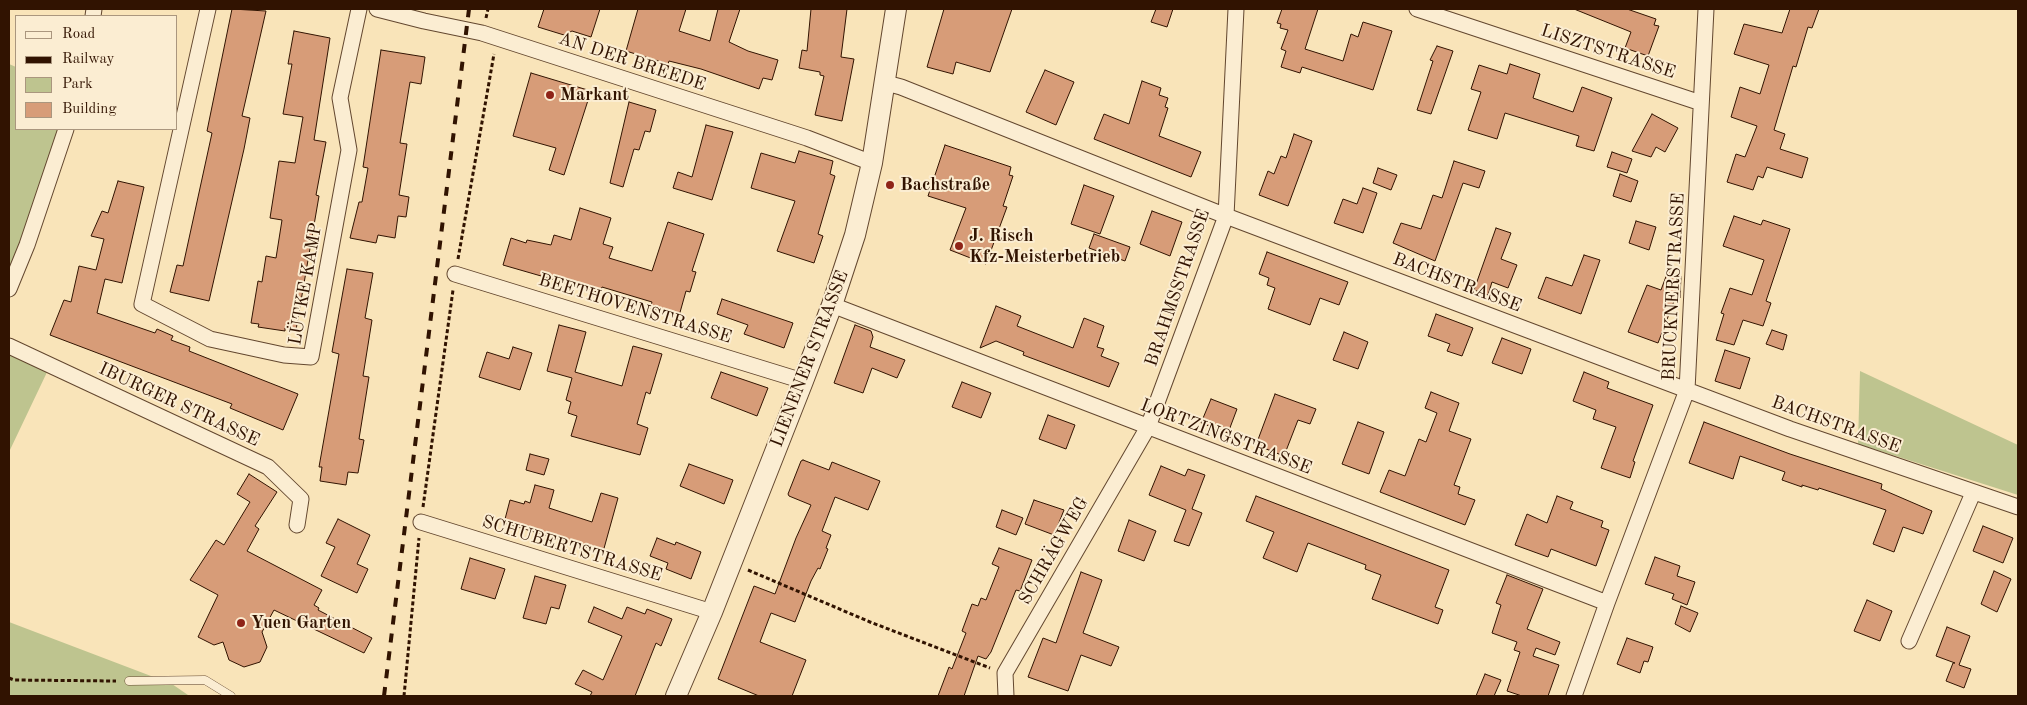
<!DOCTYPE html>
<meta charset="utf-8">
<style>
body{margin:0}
#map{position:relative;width:2027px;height:705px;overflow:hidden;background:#f9e4b9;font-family:"Old Standard TT",serif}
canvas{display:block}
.frame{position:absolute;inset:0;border:10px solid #311301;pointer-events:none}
.legend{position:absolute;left:15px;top:15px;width:162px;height:115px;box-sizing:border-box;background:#fbedd2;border:1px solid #aa967e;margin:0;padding:6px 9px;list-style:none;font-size:15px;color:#311301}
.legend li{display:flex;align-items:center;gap:10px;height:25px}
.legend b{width:25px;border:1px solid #aa967e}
</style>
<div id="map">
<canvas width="2027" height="705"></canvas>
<div class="frame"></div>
<ul class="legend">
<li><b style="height:6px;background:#fbedd2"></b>Road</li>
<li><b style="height:6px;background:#311301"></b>Railway</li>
<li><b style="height:14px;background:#bec48f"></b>Park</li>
<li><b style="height:14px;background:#d79c78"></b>Building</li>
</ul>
</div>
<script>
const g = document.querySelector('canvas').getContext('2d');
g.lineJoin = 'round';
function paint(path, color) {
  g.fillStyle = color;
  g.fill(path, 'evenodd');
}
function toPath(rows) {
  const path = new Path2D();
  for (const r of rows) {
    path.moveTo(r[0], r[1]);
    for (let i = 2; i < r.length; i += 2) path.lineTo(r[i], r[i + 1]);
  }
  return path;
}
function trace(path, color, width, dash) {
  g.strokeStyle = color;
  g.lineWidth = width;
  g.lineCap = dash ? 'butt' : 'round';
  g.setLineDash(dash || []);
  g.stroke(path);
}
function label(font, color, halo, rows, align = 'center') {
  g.font = font + ' "Old Standard TT",serif';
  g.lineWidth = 4;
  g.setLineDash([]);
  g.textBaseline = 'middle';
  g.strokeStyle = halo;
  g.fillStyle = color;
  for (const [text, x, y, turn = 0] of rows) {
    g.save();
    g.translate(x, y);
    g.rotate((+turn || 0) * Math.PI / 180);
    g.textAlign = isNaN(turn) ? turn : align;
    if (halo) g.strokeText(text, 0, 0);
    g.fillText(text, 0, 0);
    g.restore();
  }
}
const green = toPath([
 [9,64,16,67,16,129,65,129,9,273],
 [9,352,49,368,9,452],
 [1860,371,2018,445,2018,495,1858,444],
 [9,622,172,684,188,695,201,696,9,696]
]);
const building = toPath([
 [232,9,266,11,242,116,250,118,244,149,209,301,170,292,177,265,183,266,212,133,207,131,232,9],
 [544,9,600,9,591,37,572,31,564,35,538,27,544,9],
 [638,9,686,9,679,31,710,41,718,9,740,9,729,42,748,51,778,60,772,80,763,78,759,89,701,69,669,61,668,64,626,51,638,9],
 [811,9,847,9,841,57,854,59,842,121,815,115,824,76,820,75,820,72,799,68,802,50,807,51,811,9],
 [944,9,1012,9,990,72,956,62,953,74,927,67,944,9],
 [1156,9,1173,9,1167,27,1151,22,1156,9],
 [1282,9,1318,9,1305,49,1343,61,1351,34,1358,37,1363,22,1392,31,1373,90,1302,67,1300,73,1281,67,1286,51,1281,49,1288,30,1280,28,1281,24,1277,23,1282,9],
 [1574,9,1627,9,1656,19,1654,25,1659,26,1648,56,1625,48,1631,32,1574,9],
 [1790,9,1819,9,1812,28,1808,27,1796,67,1793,66,1774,130,1785,134,1780,149,1808,158,1802,178,1767,167,1763,178,1758,176,1753,190,1727,182,1736,154,1745,157,1757,126,1731,117,1740,87,1760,94,1769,65,1734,54,1744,24,1782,33,1790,9],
 [294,31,330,38,314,140,326,142,316,195,319,196,296,330,285,328,285,331,258,327,259,324,251,323,258,281,262,282,266,256,276,258,282,220,270,218,279,161,295,163,303,117,283,114,292,64,288,64,294,31],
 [1437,46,1453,51,1431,114,1417,110,1433,61,1430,60,1437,46],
 [381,50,425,57,421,84,410,82,400,143,407,144,399,195,409,197,406,217,398,216,395,238,378,235,376,243,350,238,359,202,362,202,368,168,363,167,381,50],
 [1510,64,1540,74,1533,98,1573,112,1582,87,1612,98,1594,151,1576,146,1579,136,1505,113,1497,139,1468,130,1481,92,1471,89,1479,65,1507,74,1510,64],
 [1045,70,1074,82,1056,125,1026,112,1045,70],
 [531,73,591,91,564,175,549,170,556,148,513,136,531,73],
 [1142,81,1161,88,1159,95,1168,98,1165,107,1168,108,1159,136,1201,152,1191,177,1094,139,1104,114,1129,124,1142,81],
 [629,102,656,110,650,132,645,131,639,150,634,149,623,187,610,183,629,102],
 [1652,114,1678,128,1665,152,1656,147,1651,157,1632,151,1652,114],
 [706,125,733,132,712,200,673,188,678,172,692,177,706,125],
 [1294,134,1312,141,1288,206,1259,195,1268,171,1274,174,1281,156,1286,158,1294,134],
 [945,145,1011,167,1009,175,1013,176,1003,206,1007,207,986,264,950,250,966,208,928,196,945,145],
 [799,151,833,161,830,174,835,176,818,234,823,236,814,263,777,251,795,201,751,188,761,153,795,163,799,151],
 [1612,152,1632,159,1627,173,1607,167,1612,152],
 [1454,161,1485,171,1479,188,1463,183,1435,261,1393,243,1401,223,1421,229,1433,195,1442,198,1454,161],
 [1378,168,1397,175,1391,190,1373,183,1378,168],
 [1620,174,1638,181,1631,202,1613,196,1620,174],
 [118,181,144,187,122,283,105,279,97,313,155,333,157,329,173,336,171,340,190,347,189,351,298,394,283,430,230,408,232,404,50,335,64,300,71,302,79,266,96,270,104,239,91,236,102,211,108,213,118,181],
 [1084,185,1114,196,1100,234,1071,224,1084,185],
 [1363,188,1377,193,1363,233,1334,223,1343,199,1357,204,1363,188],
 [580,208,611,218,603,244,613,247,609,258,652,271,668,222,704,234,692,271,696,272,690,292,686,291,679,316,650,308,652,302,602,287,600,293,503,265,511,238,526,243,527,240,551,245,554,235,571,240,580,208],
 [1152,211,1182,222,1170,256,1140,244,1152,211],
 [1734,216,1761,225,1763,220,1790,229,1766,301,1771,303,1763,326,1743,320,1734,345,1716,340,1724,314,1721,313,1730,288,1752,295,1764,260,1723,246,1734,216],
 [1636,221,1656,227,1649,250,1629,243,1636,221],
 [1496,228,1511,233,1501,259,1517,265,1508,288,1492,282,1488,295,1474,290,1496,228],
 [1094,234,1130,247,1125,261,1089,248,1094,234],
 [1267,252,1348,282,1339,305,1320,298,1310,325,1268,309,1275,288,1267,285,1269,278,1259,274,1267,252],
 [1584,255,1600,260,1581,314,1538,298,1546,277,1572,286,1584,255],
 [347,269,373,273,365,318,372,320,363,376,369,377,359,439,364,440,358,473,348,472,346,485,320,481,322,467,319,467,339,354,332,352,347,269],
 [1668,271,1681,276,1680,298,1676,296,1658,343,1628,332,1647,285,1661,290,1668,271],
 [722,299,793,323,784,348,744,334,748,325,717,314,722,299],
 [996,306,1021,316,1017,326,1073,348,1084,318,1104,326,1097,347,1104,349,1101,356,1119,363,1109,387,1023,355,1024,352,996,341,980,348,996,306],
 [1436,314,1473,328,1462,356,1447,351,1450,344,1428,336,1436,314],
 [559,325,586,332,575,372,622,386,633,346,662,354,650,394,646,392,637,424,648,428,640,455,571,436,577,416,568,413,571,402,566,400,572,378,547,371,559,325],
 [855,325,871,331,873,337,870,347,905,360,897,378,872,368,863,393,834,383,855,325],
 [1772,330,1787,335,1783,350,1766,344,1772,330],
 [1344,332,1368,342,1358,369,1333,360,1344,332],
 [1502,338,1531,349,1522,374,1492,363,1502,338],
 [513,347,532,353,520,390,479,377,487,352,509,359,513,347],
 [1725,350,1750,358,1740,389,1715,381,1725,350],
 [721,372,768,388,757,416,711,398,721,372],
 [1584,372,1609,382,1607,388,1653,405,1633,461,1635,462,1630,478,1601,468,1616,427,1593,419,1596,410,1573,401,1584,372],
 [962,382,991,393,981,418,952,407,962,382],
 [1431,392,1459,403,1449,431,1471,439,1454,485,1460,487,1458,494,1475,500,1465,525,1380,492,1389,470,1405,476,1419,439,1426,442,1437,413,1425,408,1431,392],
 [1275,394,1316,409,1310,424,1298,420,1284,456,1256,445,1275,394],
 [1211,399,1237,409,1228,433,1201,423,1211,399],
 [1048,415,1075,425,1066,449,1039,439,1048,415],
 [1358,422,1384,432,1369,474,1342,464,1358,422],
 [1704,422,1790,454,1882,484,1881,489,1932,511,1923,534,1903,527,1894,552,1873,544,1886,510,1819,488,1818,490,1802,485,1802,487,1782,480,1785,472,1740,456,1733,479,1689,463,1704,422],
 [530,454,549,459,544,475,526,470,530,454],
 [803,460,829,470,832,462,880,481,868,510,835,497,822,531,831,535,826,548,828,549,820,569,818,568,811,581,795,622,771,613,760,642,806,660,792,696,759,696,718,679,754,586,775,594,796,538,811,505,789,496,788,494,801,461,803,460],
 [689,464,733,480,724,504,680,486,689,464],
 [1161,466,1185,476,1188,469,1205,475,1192,509,1202,513,1189,546,1174,541,1186,510,1149,495,1161,466],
 [249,474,277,492,255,526,259,529,247,551,322,590,314,605,319,608,318,610,372,638,364,653,274,610,262,632,267,647,260,662,244,667,229,660,223,642,214,645,198,637,218,595,190,580,216,540,224,545,250,502,237,494,249,474],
 [535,485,554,490,549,508,592,522,601,493,618,498,603,552,504,523,510,500,524,504,525,501,530,503,535,485],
 [1256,496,1449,570,1435,607,1443,610,1438,624,1372,599,1381,575,1365,569,1366,565,1308,543,1297,572,1263,558,1274,532,1246,521,1256,496],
 [1557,496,1573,502,1570,509,1603,521,1601,527,1609,530,1596,566,1551,549,1548,557,1515,545,1527,514,1547,523,1557,496],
 [1034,500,1064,510,1054,535,1025,524,1034,500],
 [1002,510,1023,518,1016,535,996,527,1002,510],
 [338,519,370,535,357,564,368,569,357,593,321,576,335,547,326,543,338,519],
 [1129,520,1156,531,1144,561,1118,551,1129,520],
 [1983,526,2013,538,2003,563,1973,551,1983,526],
 [657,538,675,545,676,542,701,552,691,579,666,569,668,563,650,556,657,538],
 [999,548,1032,560,1020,591,1016,590,991,652,986,659,978,656,964,696,938,696,949,667,952,669,966,633,962,631,972,604,978,606,981,598,986,600,999,567,992,564,999,548],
 [1655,557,1680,566,1677,576,1695,582,1687,605,1672,599,1674,594,1645,584,1655,557],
 [470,558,505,569,495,599,461,589,470,558],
 [1994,571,2011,579,1997,612,1981,604,1994,571],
 [1081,572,1102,580,1083,633,1119,647,1111,666,1081,655,1068,691,1028,677,1043,638,1056,643,1081,572],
 [1507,575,1543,589,1527,629,1560,642,1555,655,1536,648,1533,656,1559,665,1548,696,1522,696,1507,691,1520,652,1514,650,1517,642,1492,633,1501,605,1496,603,1507,575],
 [535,576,566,585,559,609,551,607,546,624,523,618,535,576],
 [1867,600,1892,611,1880,641,1854,631,1867,600],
 [1681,606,1698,613,1690,632,1675,624,1681,606],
 [594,607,622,619,627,607,645,614,647,609,672,619,661,646,656,643,635,696,590,696,592,692,575,684,583,670,603,680,622,636,588,622,594,607],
 [1947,627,1970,636,1959,665,1971,669,1964,688,1946,681,1953,663,1955,663,1936,656,1947,627],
 [1627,638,1653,647,1648,662,1644,661,1640,673,1617,664,1627,638],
 [1485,674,1501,680,1494,696,1476,696,1485,674]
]);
const path = toPath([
 [486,18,488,9],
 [458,259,494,54],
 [423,507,453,290],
 [748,570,870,622,990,668],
 [9,678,14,680,116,681],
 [404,696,419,538]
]);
const service = toPath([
 [129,681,205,680,231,696]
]);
const minor = toPath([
 [208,9,142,304,210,339,284,355,311,357,349,150,340,98,359,9],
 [377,9,424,21,482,33,807,138,872,163],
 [1417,9,1701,103],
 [93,16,94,9],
 [886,83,901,87,1226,216,1790,429,2018,507],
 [455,274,803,381],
 [9,289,27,245,66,129],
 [832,305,1607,603],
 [9,346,268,467,301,499,297,525],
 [421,522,712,612],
 [1909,641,1973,493],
 [1006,696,1005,673,1148,427,1226,216,1236,9],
 [1574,696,1607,603,1687,390,1706,9]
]);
const tertiary = toPath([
 [676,696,712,612,803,381,832,305,855,235,872,163,896,9]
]);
const rail = toPath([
 [384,696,469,9]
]);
const markers = [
 [550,95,5,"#8f2418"],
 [890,185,5,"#8f2418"],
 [959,246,5,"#8f2418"],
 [241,623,5,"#8f2418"]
];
const streetNames = [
 ["LISZTSTRASSE",1608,52,18],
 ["AN DER BREEDE",632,62,18],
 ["BACHSTRASSE",1457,283,21],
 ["LÜTKE KAMP",306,284,-80],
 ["BRUCKNERSTRASSE",1674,287,-87],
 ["BRAHMSSTRASSE",1178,288,-71],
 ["BEETHOVENSTRASSE",635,309,17],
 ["LIENENER STRASSE",810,359,-69],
 ["IBURGER STRASSE",179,405,25],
 ["BACHSTRASSE",1836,425,20],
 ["LORTZINGSTRASSE",1226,437,21],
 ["SCHUBERTSTRASSE",572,549,17],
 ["SCHRÄGWEG",1054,551,-60]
];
const poiNames = [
 ["Markant",560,95],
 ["Bachstraße",900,185],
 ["J. Risch",969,236],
 ["Kfz-Meisterbetrieb",969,257],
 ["Yuen Garten",251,623]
];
paint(green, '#bec48f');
paint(building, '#d79c78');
trace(building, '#311301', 1);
trace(service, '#63472f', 9);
trace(minor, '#63472f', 17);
trace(tertiary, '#63472f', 22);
trace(path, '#311301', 3, [4, 2.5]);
trace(service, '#fbedd2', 8);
trace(minor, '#fbedd2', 15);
trace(tertiary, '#fbedd2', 20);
trace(rail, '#311301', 4, [9, 9]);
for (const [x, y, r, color] of markers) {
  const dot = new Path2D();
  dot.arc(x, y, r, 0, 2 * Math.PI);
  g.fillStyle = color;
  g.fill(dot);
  trace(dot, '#fbedd2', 2);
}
label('18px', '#311301', '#fbedd2', streetNames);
label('bold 18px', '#311301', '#fbedd2', poiNames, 'left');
</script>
